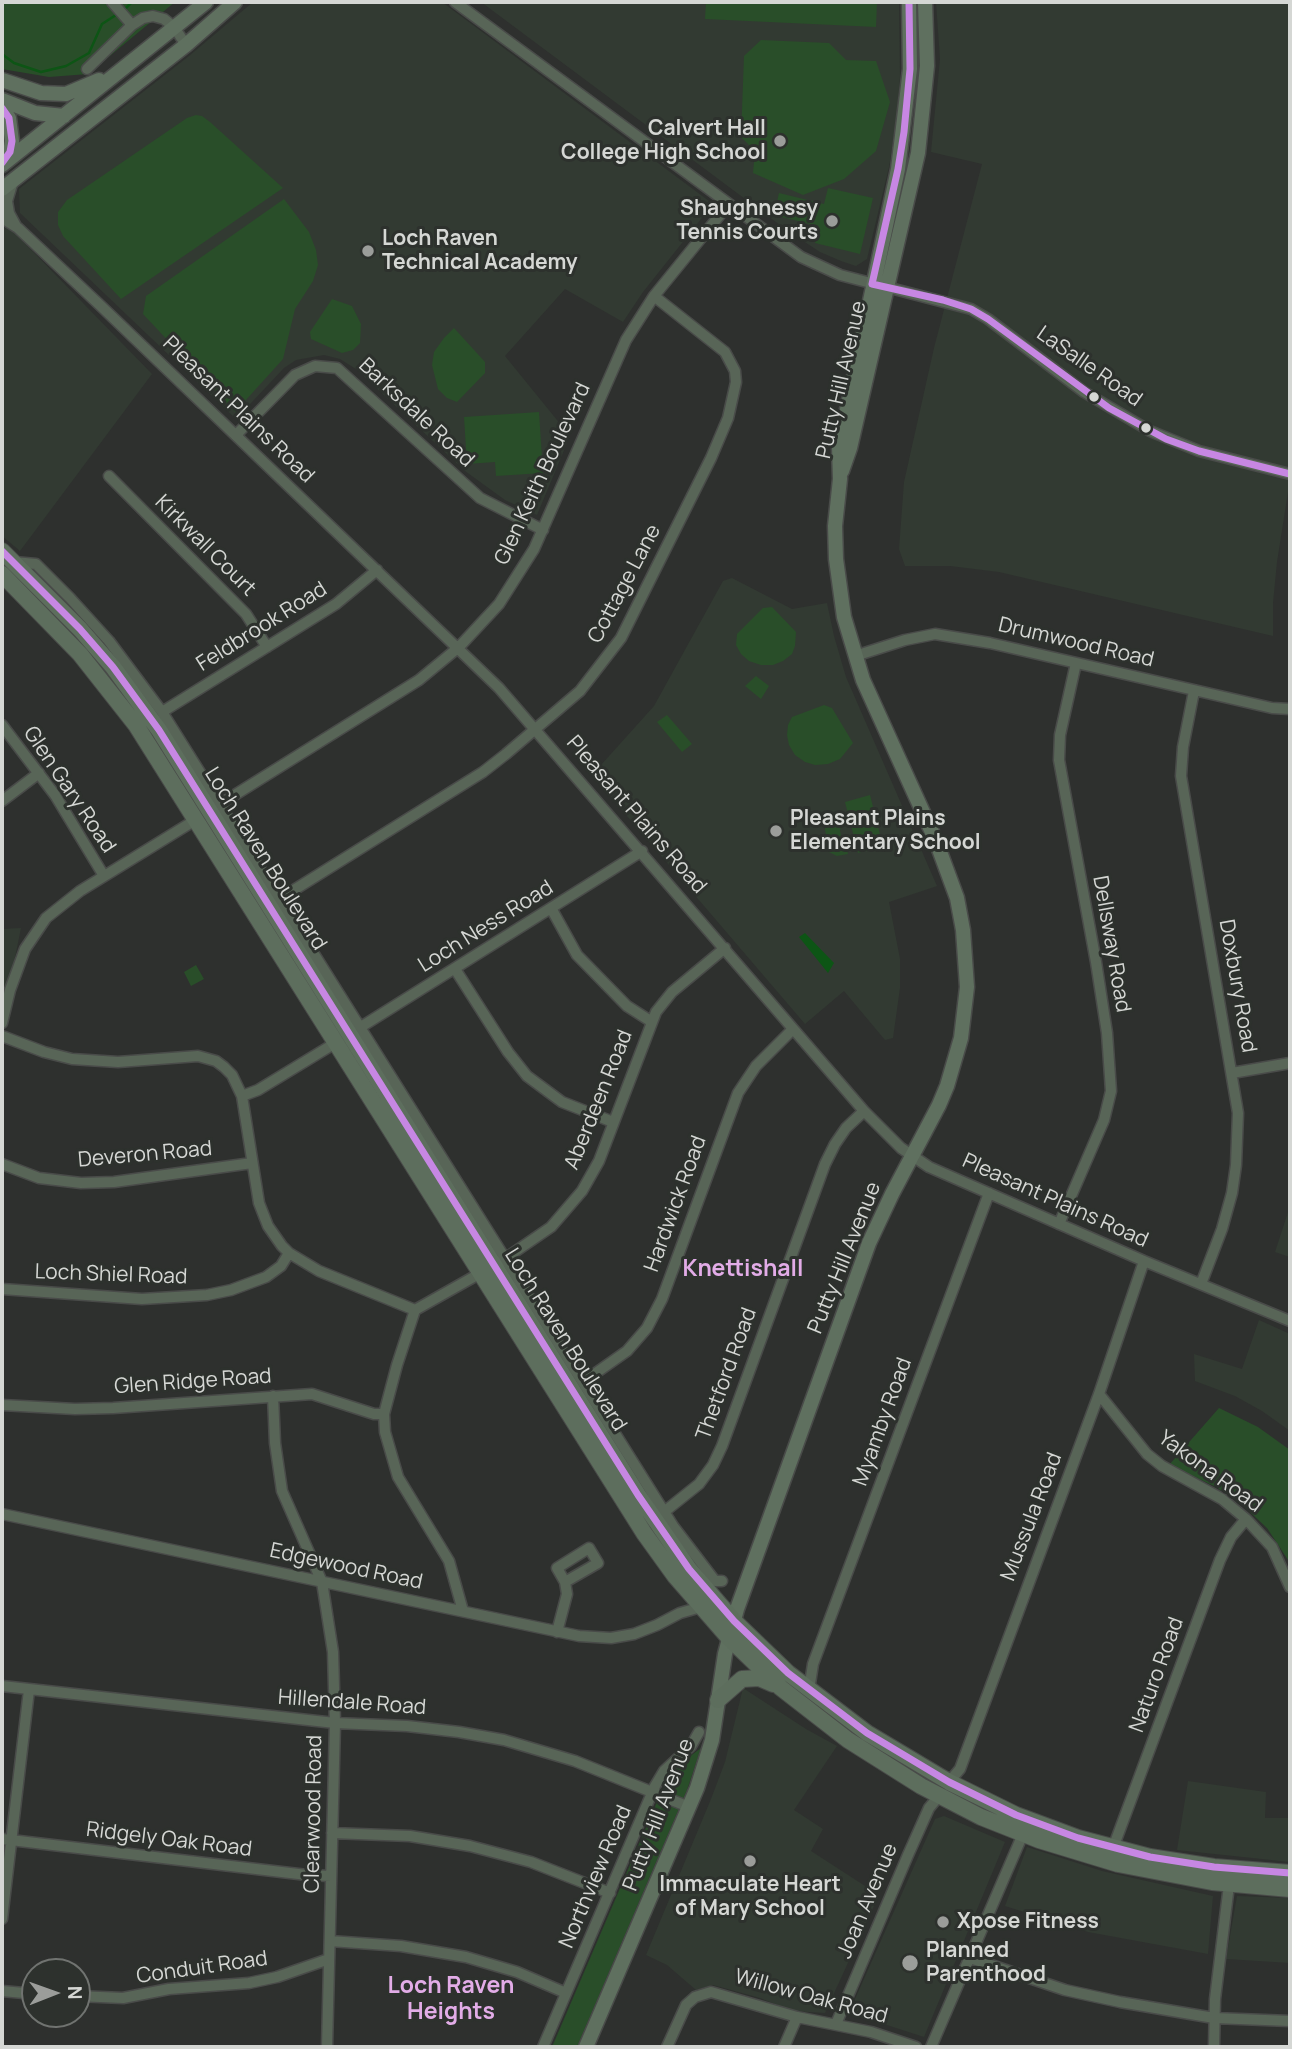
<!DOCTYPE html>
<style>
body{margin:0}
#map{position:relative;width:1292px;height:2049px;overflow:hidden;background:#2e302e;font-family:Manrope,sans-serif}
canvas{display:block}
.frame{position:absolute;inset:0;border:4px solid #d5d7d4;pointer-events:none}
.north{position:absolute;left:21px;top:1958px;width:70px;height:70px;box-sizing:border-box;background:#2d312d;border:2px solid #707370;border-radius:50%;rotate:89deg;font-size:19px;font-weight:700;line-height:28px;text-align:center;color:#d5d7d4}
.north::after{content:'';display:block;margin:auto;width:24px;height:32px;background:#9b9d9a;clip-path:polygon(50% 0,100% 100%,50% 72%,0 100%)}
</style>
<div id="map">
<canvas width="1292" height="2049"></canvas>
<div class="frame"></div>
<div class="north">N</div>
</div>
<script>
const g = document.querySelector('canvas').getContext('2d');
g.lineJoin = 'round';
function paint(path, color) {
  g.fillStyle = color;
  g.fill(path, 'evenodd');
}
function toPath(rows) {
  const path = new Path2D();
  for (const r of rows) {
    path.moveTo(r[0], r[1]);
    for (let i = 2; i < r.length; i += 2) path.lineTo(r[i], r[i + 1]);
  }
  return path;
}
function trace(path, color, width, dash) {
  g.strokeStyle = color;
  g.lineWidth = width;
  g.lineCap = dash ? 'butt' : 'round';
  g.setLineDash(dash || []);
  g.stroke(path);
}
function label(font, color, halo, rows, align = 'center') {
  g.font = font + ' Manrope,sans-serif';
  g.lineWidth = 6;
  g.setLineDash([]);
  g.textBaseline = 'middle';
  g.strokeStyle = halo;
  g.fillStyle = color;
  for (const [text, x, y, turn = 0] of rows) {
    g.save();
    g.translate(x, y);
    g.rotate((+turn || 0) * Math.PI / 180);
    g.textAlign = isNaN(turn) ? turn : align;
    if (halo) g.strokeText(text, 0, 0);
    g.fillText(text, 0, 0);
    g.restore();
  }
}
const built = toPath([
 [253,2,442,2,713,204,643,292,623,322,565,289,505,356,570,436,537,515,505,500,465,471,356,369,340,359,324,355,296,360,284,368,236,419,20,213,19,189,189,56],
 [481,2,899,2,900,77,897,116,889,167,867,259,856,266,841,261,820,252,788,231],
 [936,2,1290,2,1290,479,1277,562,1273,603,1273,636,999,572,950,566,905,566,899,549,904,482,934,348,982,164,931,152,940,59],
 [2,227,13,231,152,374,20,551,2,536],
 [732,578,792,609,827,603,834,636,846,677,937,886,889,902,900,959,900,988,893,1038,885,1040,844,991,805,1024,592,775,654,706,723,581],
 [21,928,7,997,2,1008,2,929],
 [1290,1206,1290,1257,1275,1252],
 [1259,1320,1290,1334,1290,1431,1262,1411,1235,1396,1195,1381,1194,1354,1242,1369],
 [743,1688,806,1729,837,1746,794,1810,823,1829,811,1851,879,1895,825,2013,792,2011,760,1998,713,1985,696,1990,667,1965,646,1955,711,1799,725,1762],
 [1188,1781,1266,1792,1265,1818,1290,1818,1290,1862,1177,1850],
 [944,1816,1005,1842,924,2037,856,2015,851,2008,935,1819],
 [1027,1847,1102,1871,1213,1896,1208,1954,1088,1932,1005,1906],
 [1237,1896,1290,1898,1290,1963,1226,1959]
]);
const green = toPath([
 [2,2,175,2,88,74,49,77,2,69],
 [706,2,877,2,876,27,705,19],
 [761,40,829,43,846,60,876,61,890,102,876,151,844,179,803,195,753,173,755,151,741,137,744,56],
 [196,115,202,116,210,122,283,188,121,299,63,236,58,225,58,212,67,200,187,118],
 [828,188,873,198,860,254,815,243,818,226,774,215,779,193,824,204],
 [284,199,309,232,316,250,318,265,313,281,295,309,283,359,235,412,143,314,146,296],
 [332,299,352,306,361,324,360,343,353,350,342,353,311,339,310,332],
 [454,328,485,362,485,373,457,402,447,398,438,389,432,365,434,352,444,338],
 [539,412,543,473,496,476,495,462,467,464,464,417],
 [772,607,796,632,795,646,792,654,783,661,773,665,761,665,749,661,741,654,736,645,737,634,763,608],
 [756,676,769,686,761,699,745,686],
 [824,705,832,708,853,743,840,759,828,764,815,765,805,762,795,755,789,745,787,735,788,725,792,717],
 [667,715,692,744,682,752,657,722],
 [870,795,883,846,858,853,845,802],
 [839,816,842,825,840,830,841,836,845,840,848,854,837,856,829,852,823,818],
 [196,965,204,979,191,986,184,972],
 [1219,1408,1258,1427,1290,1450,1290,1563,1267,1528,1237,1500,1214,1486,1169,1465],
 [701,1748,687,1790,577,2047,552,2047,666,1781,673,1769]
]);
const water = toPath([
 [805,933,834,963,828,973,799,937]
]);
const stream = toPath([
 [125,9,132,2],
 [2,54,14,63,41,72,66,66,89,53,102,24,119,13]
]);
const street = toPath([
 [112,2,132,25,143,18,153,16,164,19,174,27,186,45],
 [455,2,801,257,840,275,971,309,988,319,1084,392,1150,431,1199,451,1290,474],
 [87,69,132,25],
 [13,181,7,201,9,213,16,226],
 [2,218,18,228,103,308,499,688,864,1111,901,1148,929,1167,1144,1261,1290,1321],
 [236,435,295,375,315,366,337,368,480,498,543,530],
 [109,476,246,614,267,647],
 [14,562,36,564,70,598,109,641,162,712,673,1526,715,1581,722,1581],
 [855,656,905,640,935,634,990,643,1272,708,1290,709],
 [1194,691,1183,747,1181,776,1238,1113,1236,1165,1232,1193,1222,1229,1201,1284],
 [162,712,336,604,377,570],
 [2,725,55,795,104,876],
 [2,801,39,773],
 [217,806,419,680,459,647,499,604,534,549,626,340,654,296,728,205],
 [281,898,483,772,506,754,580,691,621,638,711,458,728,418,736,382,735,371,725,352,654,296],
 [551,908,577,955,627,1006,652,1022],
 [455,969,508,1052,527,1076,562,1102,613,1122],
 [2,1023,10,990,25,949,46,918,80,891,197,819],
 [356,1030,642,851],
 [2,1036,44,1052,72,1059,118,1062,198,1056,216,1061,224,1067,232,1075,242,1096,259,1203,268,1226,282,1246,289,1253,319,1271,415,1310],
 [1232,1073,1290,1063],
 [242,1096,258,1090,337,1042],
 [2,1164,39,1178,81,1183,114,1182,252,1163],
 [1059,1224,1104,1120,1111,1091,1107,1033,1096,962,1059,760,1060,735,1076,663],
 [500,1262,551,1227,582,1191,599,1161,656,1012,672,992,725,948],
 [2,1289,142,1299,207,1295,231,1290,266,1277,281,1266,289,1253],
 [415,1310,486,1270],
 [415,1310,397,1365,384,1414,385,1432,398,1477,449,1561,463,1611],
 [583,1382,627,1351,647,1328,662,1299,738,1093,756,1066,793,1029],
 [1099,1394,1147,1454,1162,1466,1222,1499,1246,1519,1272,1547,1290,1587],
 [273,1396,275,1443,282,1491,322,1582,333,1652,335,1723,327,2047],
 [2,1405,75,1409,113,1408,312,1394,374,1414,384,1414],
 [2,1514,579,1636,611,1638,634,1634,657,1625,680,1613,701,1607],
 [659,1516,699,1484,713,1465,722,1446,825,1164,835,1144,846,1128,864,1111],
 [557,1632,567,1594,565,1582,557,1568,589,1548,598,1563,565,1582],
 [2,1686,335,1723,407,1726,459,1732,504,1740,575,1761,689,1807],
 [809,1690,813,1664,989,1193],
 [949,1782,960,1769,1099,1394,1144,1261],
 [332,1833,410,1836,470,1846,531,1862,610,1893],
 [2,1839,307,1875,331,1876],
 [1113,1848,1220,1560,1231,1537,1246,1519],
 [2,1919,29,1690],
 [330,1941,401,1946,466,1957,517,1972,566,1993],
 [970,1958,1065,1990,1120,2002,1214,2018,1290,2021],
 [2,1991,35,1994],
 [77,1996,123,1998,169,1989,249,1983,277,1977,329,1959],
 [836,2024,908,1855,929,1808,939,1796],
 [543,2047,655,1786,664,1771,691,1746,699,1732],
 [667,2047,686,2005,695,1997,711,1992,797,2017,871,2032,916,2047],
 [784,2047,797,2017],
 [931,2047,1023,1834],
 [1214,2047,1215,1999,1229,1885]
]);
const secondary = toPath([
 [2,80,41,93,66,94,99,80],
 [2,100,35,113,64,116],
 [2,108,9,118,12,141,10,152,4,160],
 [2,165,206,2],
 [2,189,186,45,235,2],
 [842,471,850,448,918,153,927,66,925,2],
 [586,2047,697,1788,712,1740,725,1654,737,1609,869,1243,892,1194,939,1105,947,1086,961,1038,967,987,963,930,957,898,936,841,863,680,844,617,836,559,835,526,840,479,839,447,898,169,910,69,909,2]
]);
const primary = toPath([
 [2,551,80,629,113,667,159,730,638,1495,689,1569,734,1621,788,1673,867,1733,949,1782,1016,1815,1078,1838,1150,1857,1214,1867,1290,1873],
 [2,574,80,654,136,725,644,1533,675,1576,729,1638,781,1688,848,1740,921,1786,981,1817,1039,1840,1118,1864,1212,1882,1290,1889],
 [718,1700,742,1679,759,1678,773,1684]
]);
const bus1 = toPath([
 [909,2,910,69,904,132,898,169,872,284,943,300,971,309,988,319,1109,408,1166,439,1199,451,1290,474],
 [2,108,9,118,12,141,10,152,2,163],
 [2,551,80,629,113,667,159,730,638,1495,689,1569,734,1621,788,1673,867,1733,949,1782,1016,1815,1078,1838,1150,1857,1214,1867,1290,1873]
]);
const markers = [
 [780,141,7,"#9b9d9a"],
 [832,221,7,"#9b9d9a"],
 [368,251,7,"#9b9d9a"],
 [1094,397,6,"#d5d7d4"],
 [1146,428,6,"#d5d7d4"],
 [776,831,7,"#9b9d9a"],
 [750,1861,7,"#9b9d9a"],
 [943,1922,7,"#9b9d9a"],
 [910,1963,9,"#9b9d9a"]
];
const poiNames = [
 ["Calvert Hall",766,129,"right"],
 ["College High School",766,153,"right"],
 ["Shaughnessy",818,209,"right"],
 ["Tennis Courts",818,233,"right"],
 ["Loch Raven",382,239],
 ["Technical Academy",382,263],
 ["Pleasant Plains",790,819],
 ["Elementary School",790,843],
 ["Immaculate Heart",750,1885,"center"],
 ["of Mary School",750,1909,"center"],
 ["Xpose Fitness",957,1922],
 ["Planned",926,1951],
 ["Parenthood",926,1975]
];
const streetNames = [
 ["LaSalle Road",1089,367,35],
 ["Putty Hill Avenue",842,380,-77],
 ["Pleasant Plains Road",238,410,44],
 ["Barksdale Road",416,413,43],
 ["Glen Keith Boulevard",543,474,-65],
 ["Kirkwall Court",205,546,45],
 ["Cottage Lane",625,584,-62],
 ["Feldbrook Road",262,627,-32],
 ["Drumwood Road",1076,643,13],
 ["Glen Gary Road",69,790,56],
 ["Pleasant Plains Road",636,815,49],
 ["Loch Raven Boulevard",265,859,58],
 ["Loch Ness Road",486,927,-32],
 ["Dellsway Road",1111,944,80],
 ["Doxbury Road",1237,986,80],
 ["Aberdeen Road",599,1100,-68],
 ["Deveron Road",145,1155,-5],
 ["Pleasant Plains Road",1055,1201,24],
 ["Hardwick Road",676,1204,-70],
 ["Putty Hill Avenue",845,1258,-68],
 ["Loch Shiel Road",111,1275,2],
 ["Loch Raven Boulevard",565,1340,58],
 ["Thetford Road",727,1374,-70],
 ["Glen Ridge Road",193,1382,-4],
 ["Myamby Road",883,1422,-70],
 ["Yakona Road",1210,1472,36],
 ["Mussula Road",1032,1517,-69],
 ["Edgewood Road",346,1567,12],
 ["Naturo Road",1157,1675,-70],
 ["Hillendale Road",352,1703,4],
 ["Clearwood Road",314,1814,-89],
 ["Putty Hill Avenue",659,1815,-69],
 ["Ridgely Oak Road",169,1840,7],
 ["Northview Road",596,1877,-67],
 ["Joan Avenue",868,1901,-67],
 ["Conduit Road",202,1968,-8],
 ["Willow Oak Road",811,1997,15]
];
const neighbourhoodNames = [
 ["Knettishall",743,1270],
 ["Loch Raven",451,1987],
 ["Heights",451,2013]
];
paint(built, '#323a32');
paint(green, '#294e29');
paint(water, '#0d5515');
trace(stream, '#0d5515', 2.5);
trace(street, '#494b49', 13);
trace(secondary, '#494b49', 17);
trace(primary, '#494b49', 18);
trace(street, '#586557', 10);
trace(secondary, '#5f705f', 14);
trace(primary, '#5d6e5d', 16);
trace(bus1, '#c787e3', 7);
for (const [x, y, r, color] of markers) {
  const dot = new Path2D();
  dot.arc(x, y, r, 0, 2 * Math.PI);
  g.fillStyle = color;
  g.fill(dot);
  trace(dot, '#2d312d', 2.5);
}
label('bold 21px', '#d5d7d4', '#2d312d', poiNames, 'left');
label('21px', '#d5d7d4', '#2d312d', streetNames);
label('bold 23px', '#e2ace7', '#2d312d', neighbourhoodNames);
</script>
